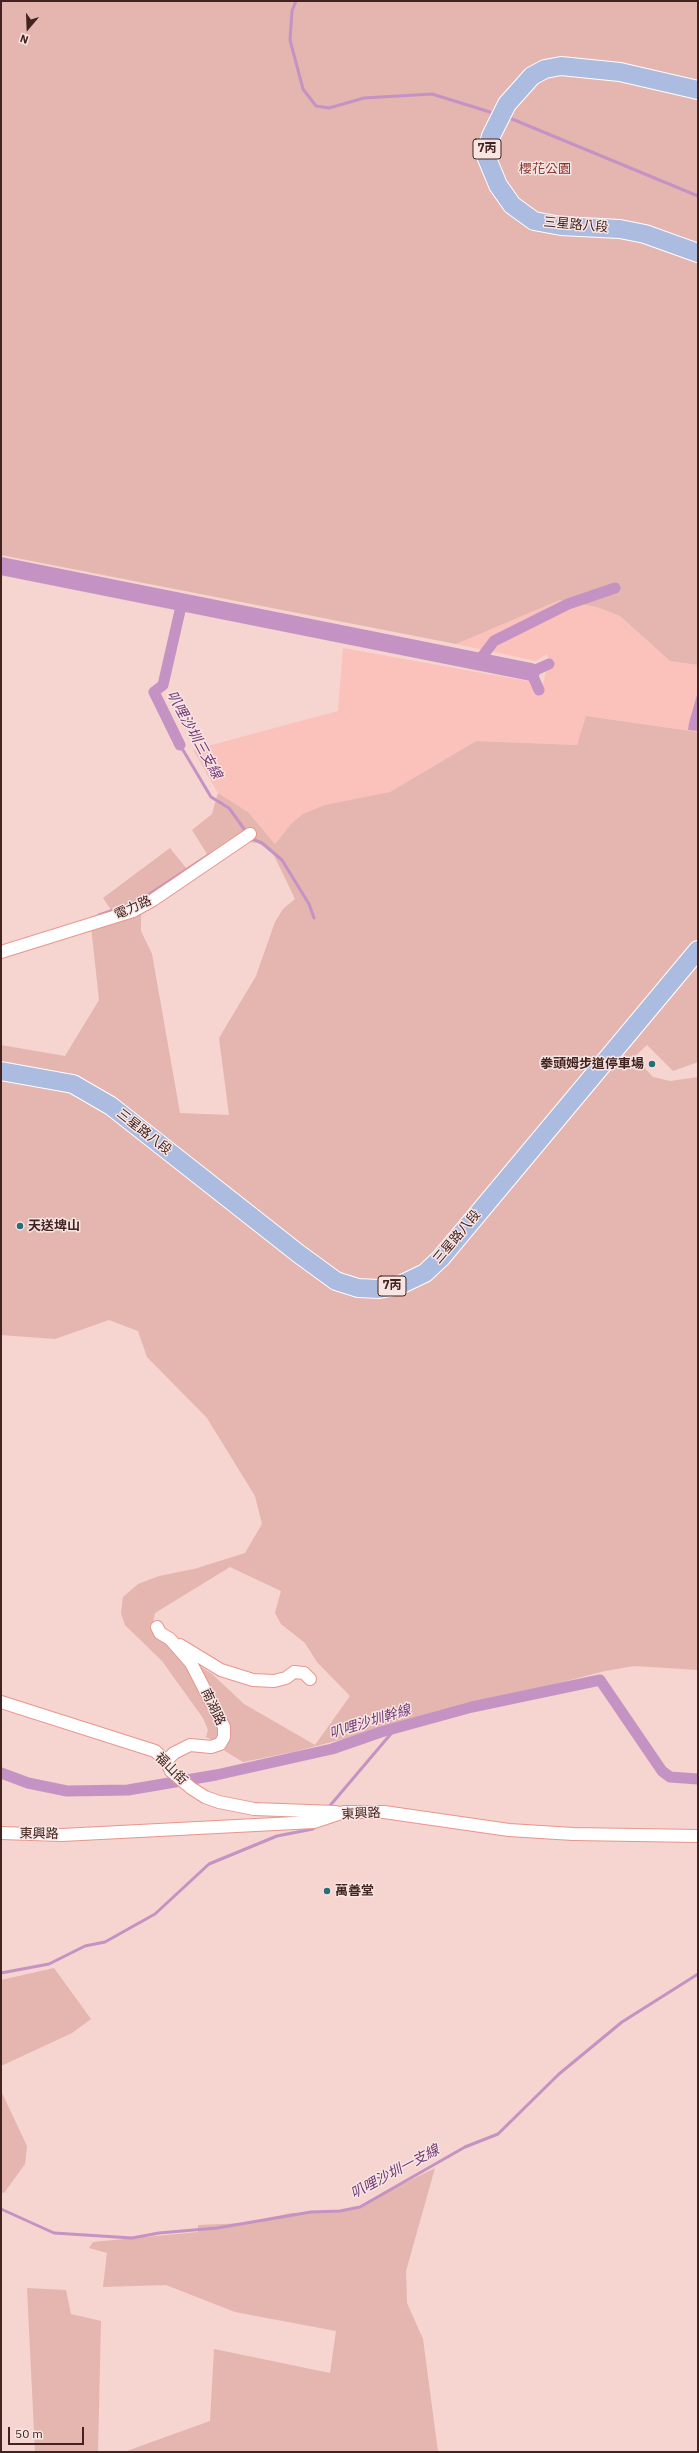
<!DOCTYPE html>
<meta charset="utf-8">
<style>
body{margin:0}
#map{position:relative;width:699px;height:2453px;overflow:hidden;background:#f6d4cf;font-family:"IBM Plex Sans",sans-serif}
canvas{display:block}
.frame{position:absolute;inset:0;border:2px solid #42231f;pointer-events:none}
.north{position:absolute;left:8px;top:8px;width:40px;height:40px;-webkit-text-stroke:3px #f7e5e3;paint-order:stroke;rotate:199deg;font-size:11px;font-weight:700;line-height:16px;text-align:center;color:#42231f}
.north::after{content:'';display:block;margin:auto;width:14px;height:18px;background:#42231f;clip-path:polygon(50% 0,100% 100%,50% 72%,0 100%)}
.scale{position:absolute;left:8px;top:2427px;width:76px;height:18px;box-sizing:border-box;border:2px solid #42231f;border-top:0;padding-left:5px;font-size:12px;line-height:14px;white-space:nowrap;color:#42231f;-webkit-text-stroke:3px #f7e5e3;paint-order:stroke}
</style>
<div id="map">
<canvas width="699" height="2453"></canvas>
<div class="frame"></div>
<div class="north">N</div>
<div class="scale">50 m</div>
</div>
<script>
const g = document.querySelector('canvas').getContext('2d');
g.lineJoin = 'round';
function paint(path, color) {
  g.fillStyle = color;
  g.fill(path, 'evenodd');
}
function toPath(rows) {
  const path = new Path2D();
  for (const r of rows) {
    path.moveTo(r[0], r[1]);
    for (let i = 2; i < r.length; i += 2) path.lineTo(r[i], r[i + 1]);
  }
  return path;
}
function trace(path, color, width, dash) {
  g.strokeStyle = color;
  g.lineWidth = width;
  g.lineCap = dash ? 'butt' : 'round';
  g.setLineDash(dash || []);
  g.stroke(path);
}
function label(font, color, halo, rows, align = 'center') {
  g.font = font + ' "IBM Plex Sans","Noto Sans TC",sans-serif';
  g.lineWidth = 3;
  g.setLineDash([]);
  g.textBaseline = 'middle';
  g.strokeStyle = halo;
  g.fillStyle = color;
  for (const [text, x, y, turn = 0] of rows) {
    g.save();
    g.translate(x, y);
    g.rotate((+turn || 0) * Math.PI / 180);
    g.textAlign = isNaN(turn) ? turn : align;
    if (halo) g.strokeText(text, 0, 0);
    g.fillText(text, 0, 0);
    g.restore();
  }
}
const built = toPath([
 [560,600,597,607,620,616,670,661,698,665,698,732,586,716,577,745,476,741,390,792,291,824,275,844,248,812,218,793,193,750,338,711,343,648,532,682,534,690,542,687,549,662,547,654,536,661,456,644]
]);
const green = toPath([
 [1,1,698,1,698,665,670,661,620,616,597,607,560,600,456,644,1,555],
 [586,716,698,732,698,1062,673,1071,647,1045,634,1057,653,1077,670,1081,698,1077,698,1670,634,1666,605,1671,293,1752,243,1762,225,1751,220,1744,206,1737,208,1730,203,1718,162,1661,125,1625,121,1613,123,1597,138,1584,159,1576,194,1569,245,1553,262,1524,255,1496,207,1418,147,1357,138,1331,109,1320,55,1339,1,1335,1,1045,65,1056,99,1000,90,917,111,910,103,898,170,848,186,868,207,854,192,830,212,814,218,793,248,812,275,844,291,824,303,814,325,805,390,792,476,741,577,745],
 [249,842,258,843,272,851,295,899,283,909,275,922,256,976,219,1038,229,1115,180,1113,152,954,141,931,141,914],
 [230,1567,281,1591,275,1613,281,1624,305,1643,317,1662,350,1696,315,1745,244,1704,212,1674,164,1643,152,1627,155,1613],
 [54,1968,91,2019,72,2033,1,2066,1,1980],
 [1,2091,27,2146,25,2164,4,2193,1,2192],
 [435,2168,406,2271,407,2303,423,2339,438,2452,124,2452,210,2421,214,2349,330,2373,336,2331,235,2312,166,2285,103,2287,107,2253,89,2248,93,2242,198,2232,198,2225,244,2223,291,2213,333,2212,359,2206],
 [27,2288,66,2290,71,2314,101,2321,98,2452,35,2452]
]);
const water = toPath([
 [697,695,698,731,688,730,689,723]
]);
const stream = toPath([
 [296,1,292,11,290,40,303,89,316,106,329,108,364,98,432,94,490,112],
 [512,119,698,196],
 [180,745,211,797,229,808,247,833],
 [250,838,262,843,282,860,309,904,314,918],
 [99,915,129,905,148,895,209,855],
 [328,1808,395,1729],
 [1,1973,49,1964,85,1946,105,1942,155,1914,209,1864,277,1836,313,1829,316,1826],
 [1,2209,54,2233,132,2238,159,2233,217,2228,311,2212,340,2211,360,2207,465,2147,498,2134,559,2074,622,2022,698,1974]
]);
const canal = toPath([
 [478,662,494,641,568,604,615,588],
 [531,672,539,690],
 [531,672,549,664],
 [180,745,154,692,163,685,182,602],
 [1,1773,28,1783,67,1791,128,1790,216,1775,332,1749,381,1732,472,1707,600,1680,662,1771,670,1777,698,1779]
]);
const river = toPath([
 [1,566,531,672]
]);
const minor = toPath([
 [1,952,133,911,153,900,250,834],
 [157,1627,160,1633,170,1639,191,1663,224,1727,224,1737,220,1744,211,1747,190,1745,174,1753,166,1761],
 [180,1645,221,1670,253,1680,274,1681,286,1678,294,1672,304,1673,310,1679],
 [1,1702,155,1751,166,1761,171,1771,191,1788,205,1797,219,1802,254,1809,336,1812],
 [1,1833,62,1835,314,1822,344,1812,384,1812,509,1830,573,1834,698,1836]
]);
const primary = toPath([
 [698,90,620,72,561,66,545,69,532,76,507,104,491,136,486,156,498,185,512,205,534,221,561,226,620,229,645,234,698,253],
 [1,1071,73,1084,111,1106,299,1254,336,1281,358,1288,379,1289,400,1285,425,1273,441,1258,698,950]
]);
const markers = [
 [652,1064,4,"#266f78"],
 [20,1226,4,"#266f78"],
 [327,1891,4,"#266f78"]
];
const shields = [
 [487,149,28],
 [392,1286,28]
];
const shieldNames = [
 ["7丙",487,149],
 ["7丙",392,1286]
];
const parkNames = [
 ["櫻花公園",545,169]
];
const streetNames = [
 ["三星路八段",576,225,5],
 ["電力路",133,908,-24],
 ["三星路八段",144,1132,38],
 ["三星路八段",457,1237,-50],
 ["南湖路",213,1707,65],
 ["福山街",171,1769,45],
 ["東興路",361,1814,-3],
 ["東興路",39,1834,1]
];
const poiNames = [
 ["拳頭姆步道停車場",644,1064,"right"],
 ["天送埤山",28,1226],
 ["萬善堂",335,1891]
];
const waterNames = [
 ["叭哩沙圳三支線",194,735,61],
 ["叭哩沙圳幹線",370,1722,-17],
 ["叭哩沙圳一支線",395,2172,-28]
];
paint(built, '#fac2bb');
paint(green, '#e5b5b0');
paint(water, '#c493c3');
trace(stream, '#c493c3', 3);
trace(canal, '#c493c3', 11);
trace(river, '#c493c3', 18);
trace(minor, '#e7968d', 14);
trace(primary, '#fff', 20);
trace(minor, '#fff', 12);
trace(primary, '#acbbe0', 18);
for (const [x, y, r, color] of markers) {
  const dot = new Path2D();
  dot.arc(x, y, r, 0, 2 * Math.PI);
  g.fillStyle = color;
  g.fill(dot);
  trace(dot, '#f7e5e3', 1.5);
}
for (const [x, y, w] of shields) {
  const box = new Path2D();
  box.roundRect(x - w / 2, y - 10, w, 20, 3);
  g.fillStyle = '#f7e5e3';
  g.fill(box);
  trace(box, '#42231f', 1);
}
label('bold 12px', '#42231f', null, shieldNames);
label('13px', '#8b3630', '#f7e5e3', parkNames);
label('13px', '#42231f', '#f7e5e3', streetNames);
label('bold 13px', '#42231f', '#f7e5e3', poiNames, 'left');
label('italic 14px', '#743875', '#f7e5e3', waterNames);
</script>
